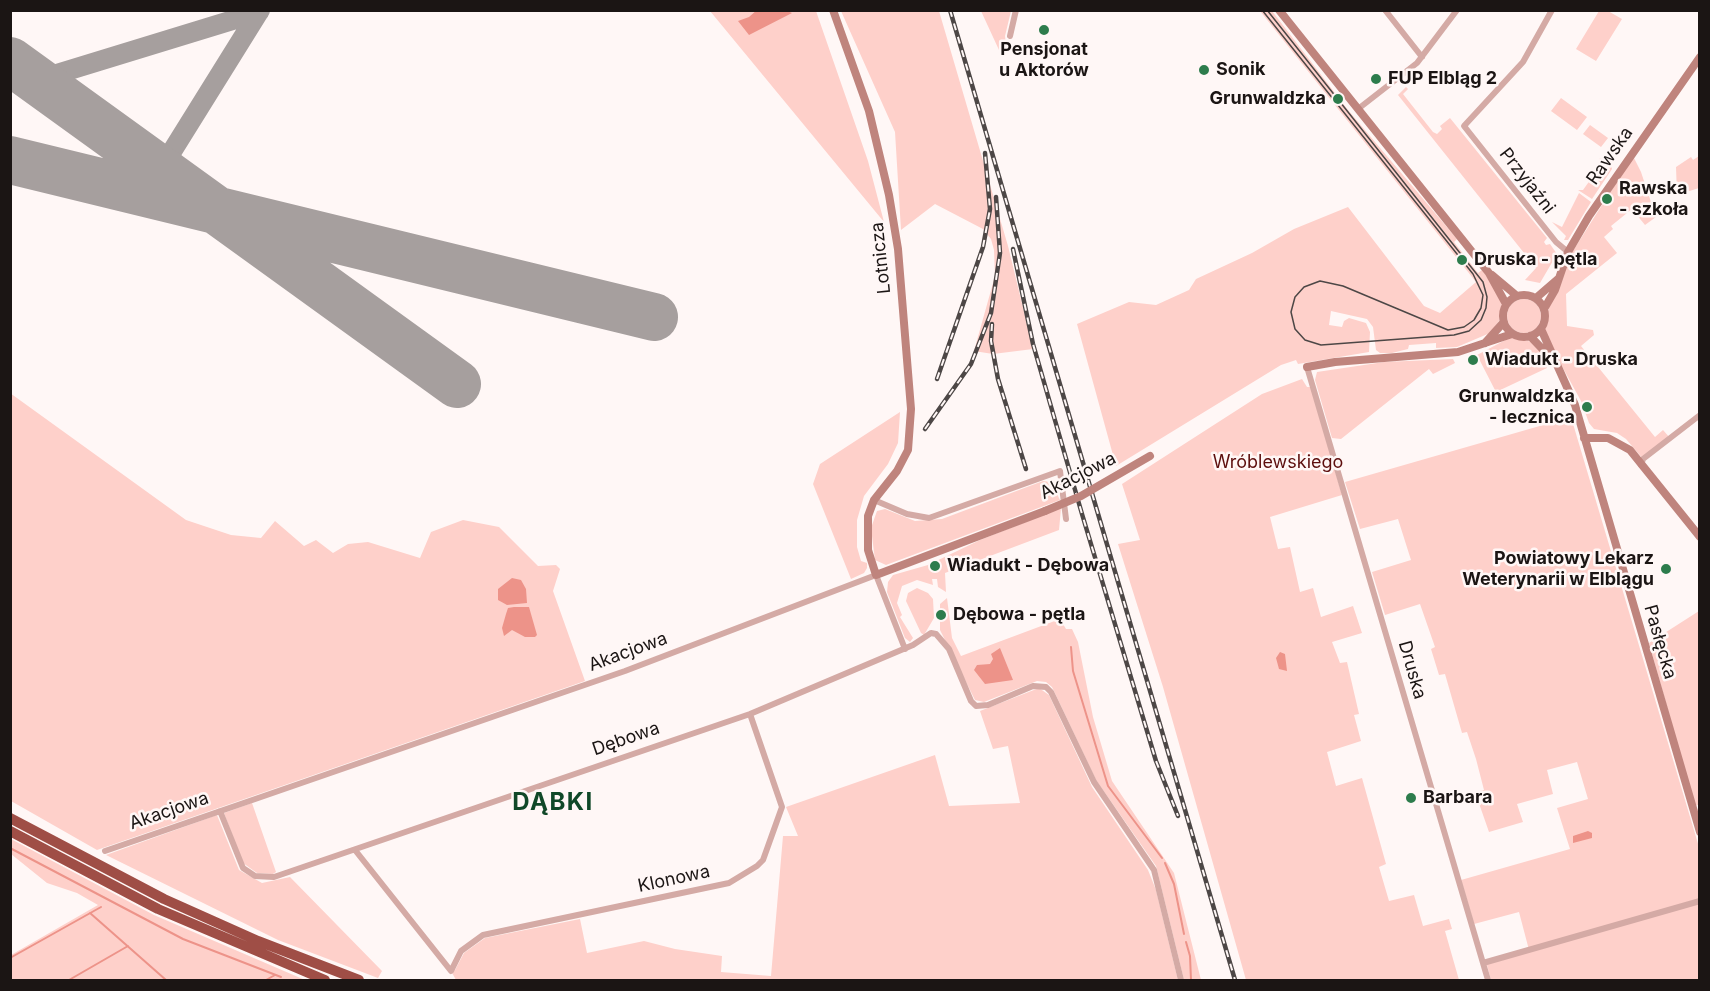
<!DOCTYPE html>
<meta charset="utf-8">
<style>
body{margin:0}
#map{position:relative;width:1710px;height:991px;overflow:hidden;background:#fff7f6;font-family:Inter,sans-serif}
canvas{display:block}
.frame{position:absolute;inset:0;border:12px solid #1b1514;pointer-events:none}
</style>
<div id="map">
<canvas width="1710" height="991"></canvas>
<div class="frame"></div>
</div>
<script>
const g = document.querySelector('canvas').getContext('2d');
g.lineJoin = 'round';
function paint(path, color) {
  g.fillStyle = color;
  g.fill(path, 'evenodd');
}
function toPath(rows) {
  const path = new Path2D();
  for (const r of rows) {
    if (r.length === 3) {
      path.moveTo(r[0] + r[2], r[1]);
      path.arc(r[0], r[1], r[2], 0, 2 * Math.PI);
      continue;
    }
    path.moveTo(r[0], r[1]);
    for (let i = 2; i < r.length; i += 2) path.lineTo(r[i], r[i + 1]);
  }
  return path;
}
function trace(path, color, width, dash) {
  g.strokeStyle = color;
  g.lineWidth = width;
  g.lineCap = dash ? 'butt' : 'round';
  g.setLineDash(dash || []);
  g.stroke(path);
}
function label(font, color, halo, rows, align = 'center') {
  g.font = font + ' Inter,sans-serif';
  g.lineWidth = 5;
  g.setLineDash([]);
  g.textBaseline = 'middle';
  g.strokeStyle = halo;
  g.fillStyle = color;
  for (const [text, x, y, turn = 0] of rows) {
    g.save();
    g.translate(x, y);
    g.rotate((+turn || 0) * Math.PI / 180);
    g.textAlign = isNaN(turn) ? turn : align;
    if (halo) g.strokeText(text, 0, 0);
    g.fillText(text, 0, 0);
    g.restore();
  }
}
const green = toPath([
 [710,11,816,11,868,161,884,222],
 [841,11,939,11,1008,246,1033,349,993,354,974,351,995,276,994,250,991,239,983,229,935,204,901,230,895,132],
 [981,11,1011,11,1005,36,1006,45,999,50],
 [1260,11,1272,11,1348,110,1457,239,1454,242,1478,273,1482,270,1488,278,1502,302,1499,321,1490,333,1457,347,1436,348,1436,343,1409,345,1408,349,1392,353,1380,353,1376,350,1373,327,1367,319,1331,311,1329,325,1342,327,1344,321,1349,318,1366,323,1370,332,1369,352,1298,364,1296,360,1281,365,1116,466,1077,324,1129,302,1156,305,1189,290,1196,279,1252,253,1294,229,1348,207,1424,306,1440,313,1476,282],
 [1599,11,1608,11,1622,19,1596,61,1576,49],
 [1406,87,1408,89,1403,94,1433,132,1437,134,1442,129,1440,126,1450,118,1547,238,1544,242,1546,245,1550,244,1557,254,1540,283,1525,280,1536,268,1398,95],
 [1561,98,1587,117,1577,130,1551,111],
 [1590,125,1608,138,1601,147,1583,134],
 [1633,156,1641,172,1656,217,1645,225,1632,209,1611,226,1613,229,1604,237,1617,253,1566,294,1567,326,1593,330,1594,335,1581,346,1655,437,1663,430,1670,438,1643,459,1626,439,1617,433,1594,429,1589,423,1581,401,1547,339,1545,328,1549,307,1571,254],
 [1699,156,1699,188,1677,195,1676,167,1691,157,1693,160],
 [1602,158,1611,164,1612,169,1592,199,1578,190,1583,190,1603,162,1599,159],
 [1579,193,1591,202,1568,240,1564,240,1566,236,1552,222,1562,227],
 [1524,316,17],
 [1511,337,1532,342,1539,350,1547,368,1496,392,1477,355],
 [1453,359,1455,363,1433,374,1429,369,1341,439,1332,438,1315,380,1317,372,1384,362],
 [1302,379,1307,387,1311,387,1342,495,1270,517,1278,549,1290,547,1300,592,1313,588,1321,617,1353,606,1362,633,1332,642,1340,663,1347,662,1359,714,1354,715,1361,741,1327,752,1336,786,1362,778,1386,864,1379,867,1389,901,1414,895,1423,926,1449,919,1452,929,1445,931,1459,980,1246,980,1163,687,1118,544,1140,540,1122,484,1262,394],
 [10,393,186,520,231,535,261,538,275,521,304,546,316,540,333,553,348,544,368,542,420,558,431,532,463,520,499,527,538,566,556,565,560,569,553,591,585,681,97,850,11,801],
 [900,412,898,443,888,464,864,496,857,520,857,547,861,561,867,563,867,568,864,573,851,579,813,484,820,464],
 [1571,417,1699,847,1699,980,1491,980,1486,962,1529,950,1519,912,1474,924,1461,880,1570,849,1557,808,1588,799,1577,762,1547,770,1553,794,1517,804,1523,822,1489,832,1475,792,1484,790,1476,759,1467,732,1462,733,1445,674,1439,675,1431,649,1435,647,1420,604,1385,615,1372,572,1411,560,1398,519,1360,529,1345,482],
 [1043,481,1051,482,1060,500,886,565,875,560,871,528,877,511,885,509,915,521,942,519],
 [1061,508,1059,530,945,573,946,592,938,587,937,579,932,579,933,585,917,580,902,586,897,603,902,615,900,617,913,638,910,642,905,638,887,592,888,582,893,575,928,565,980,540],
 [917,588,928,593,933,599,934,618,924,635,921,633,906,601,908,593],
 [947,598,952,638,961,656,1060,619,1066,629,1072,629,1078,642,1093,717,1112,781,1174,873,1201,980,1184,980,1156,866,1096,780,1052,687,1046,682,1037,681,984,702,975,700,940,630,940,604],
 [1699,611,1700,804,1695,806,1649,643],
 [1039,688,1049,695,1092,787,1148,870,1156,890,1178,980,456,980,451,971,455,970,464,953,485,938,580,919,587,953,644,941,675,949,722,956,721,972,771,976,783,836,798,836,786,807,935,755,949,806,1020,803,1008,746,993,749,980,711],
 [252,803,276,872,273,874,257,873,243,863,224,813],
 [217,815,239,870,262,883,290,877,382,971,378,978,278,940,106,855],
 [11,839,154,915,305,980,11,980,11,955,98,905,77,893,47,883,11,854]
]);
const water = toPath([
 [757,10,787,11,792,13,749,35,738,21,749,17],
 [512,578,521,580,526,589,527,603,507,605,498,600,498,589],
 [514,607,529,607,537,635,535,637,525,637,512,630,504,636,502,628,506,614,508,608],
 [1000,648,1013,680,985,684,974,670,977,665,990,664,993,659,991,654],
 [1280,652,1285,654,1287,671,1279,669,1276,658],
 [1588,831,1592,833,1592,838,1573,843,1573,836]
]);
const stream = toPath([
 [1071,647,1073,671,1108,786,1162,858],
 [10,848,183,939,281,977],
 [1165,863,1174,884,1184,934],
 [90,913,166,980],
 [1186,942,1190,956,1191,980],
 [10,958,101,907],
 [69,980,128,946],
 [266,980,275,975]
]);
const taxiway = toPath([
 [37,80,259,12],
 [161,169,260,10]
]);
const runway = toPath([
 [10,61,457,384],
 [10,160,654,317]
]);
const street = toPath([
 [1385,10,1422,57],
 [1552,10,1523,62,1464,126,1556,242,1568,252],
 [1010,36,1016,10],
 [1358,109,1417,63,1457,10],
 [1307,367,1488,980],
 [1641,465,1643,459,1700,415],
 [874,500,907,514,929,518,1060,471,1066,519],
 [220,811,243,868,255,876,274,877,750,714,913,645,931,633,936,634,949,649,971,701,976,706,988,705,1033,686,1046,687,1051,692,1094,782,1154,870,1181,980],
 [355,850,451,971,461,951,483,935,729,883,757,866,763,860,782,807,750,714],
 [105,851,625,671,876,575,905,649],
 [1483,963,1700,901]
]);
const secondary = toPath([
 [833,10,869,111,889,195,898,249,911,409,908,450,897,471,874,500,868,516,868,550,876,575,1045,511],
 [1279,10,1489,273,1506,304],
 [1492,275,1517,296],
 [1524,316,21],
 [1536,298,1558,279],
 [1544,309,1555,290,1568,252,1589,216,1700,57],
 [1541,329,1575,405,1700,832],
 [1530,336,1551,358],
 [1485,343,1503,323],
 [1307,367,1335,362,1458,352,1512,334],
 [1584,438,1608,438,1630,450,1700,537]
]);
const highway = toPath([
 [10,818,164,899,258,941,359,980],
 [10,831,158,909,325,980]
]);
const tram = toPath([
 [1262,10,1473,274,1483,295,1481,308,1474,320,1464,327,1448,330,1343,286,1320,281,1304,287,1295,297,1291,312,1295,329,1305,340,1321,345,1454,335,1469,331,1481,320,1486,308,1487,297,1483,282,1267,10]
]);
const rail = toPath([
 [950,10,1235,980],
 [1013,249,1033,344,1082,514,1156,761,1178,816],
 [992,324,991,341,998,379,1026,469],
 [937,379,983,247,990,209,985,153],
 [925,429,971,364,991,313,1000,253,996,197]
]);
const secondaryBridge = toPath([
 [1045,511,1081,496,1150,456]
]);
const markers = [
 [1044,30,6,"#2d7c4c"],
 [1204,70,6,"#2d7c4c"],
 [1376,79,6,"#2d7c4c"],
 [1338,99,6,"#2d7c4c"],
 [1607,199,6,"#2d7c4c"],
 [1462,260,6,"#2d7c4c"],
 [1473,360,6,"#2d7c4c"],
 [1587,407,6,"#2d7c4c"],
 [935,566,6,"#2d7c4c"],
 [1666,569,6,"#2d7c4c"],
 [941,615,6,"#2d7c4c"],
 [1411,798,6,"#2d7c4c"]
];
const poiNames = [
 ["Pensjonat",1044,50,"center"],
 ["u Aktorów",1044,71,"center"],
 ["Sonik",1216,70],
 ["FUP Elbląg 2",1388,79],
 ["Grunwaldzka",1326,99,"right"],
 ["Rawska",1619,189],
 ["- szkoła",1619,210],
 ["Druska - pętla",1474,260],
 ["Wiadukt - Druska",1485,360],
 ["Grunwaldzka",1575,397,"right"],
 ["- lecznica",1575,418,"right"],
 ["Powiatowy Lekarz",1654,559,"right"],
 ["Weterynarii w Elblągu",1654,580,"right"],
 ["Wiadukt - Dębowa",947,566],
 ["Dębowa - pętla",953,615],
 ["Barbara",1423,798]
];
const streetNames = [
 ["Rawska",1610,156,-55],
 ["Przyjaźni",1527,181,52],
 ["Lotnicza",881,258,-96],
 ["Akacjowa",1078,476,-27],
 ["Pasłęcka",1660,642,74],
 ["Akacjowa",628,652,-20],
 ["Druska",1412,670,74],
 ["Dębowa",626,739,-19],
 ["Akacjowa",169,811,-19],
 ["Klonowa",674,879,-12]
];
const parkNames = [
 ["Wróblewskiego",1278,463]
];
const districtNames = [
 ["DĄBKI",553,803]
];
paint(green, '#fed0ca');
paint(water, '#ed9389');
trace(stream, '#ed9389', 2);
trace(taxiway, '#a69f9e', 20);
trace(runway, '#a69f9e', 48);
trace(street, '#d4aaa5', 6);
trace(secondary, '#bf847d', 8);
trace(highway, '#9f4e46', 10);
trace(tram, '#4d4746', 1.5);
trace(rail, '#4d4746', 4.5);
trace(rail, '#fff7f6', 2, [7]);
trace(secondaryBridge, '#bf847d', 8);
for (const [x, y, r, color] of markers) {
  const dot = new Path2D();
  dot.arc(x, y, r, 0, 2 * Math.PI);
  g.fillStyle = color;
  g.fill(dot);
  trace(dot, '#fff7f6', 2);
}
label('bold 18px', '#1b1514', '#fff7f6', poiNames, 'left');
label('18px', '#1b1514', '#fff7f6', streetNames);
label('18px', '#5d0e0d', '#fff7f6', parkNames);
g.letterSpacing = '1.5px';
label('bold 24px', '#104828', '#fff7f6', districtNames);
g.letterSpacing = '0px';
</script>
